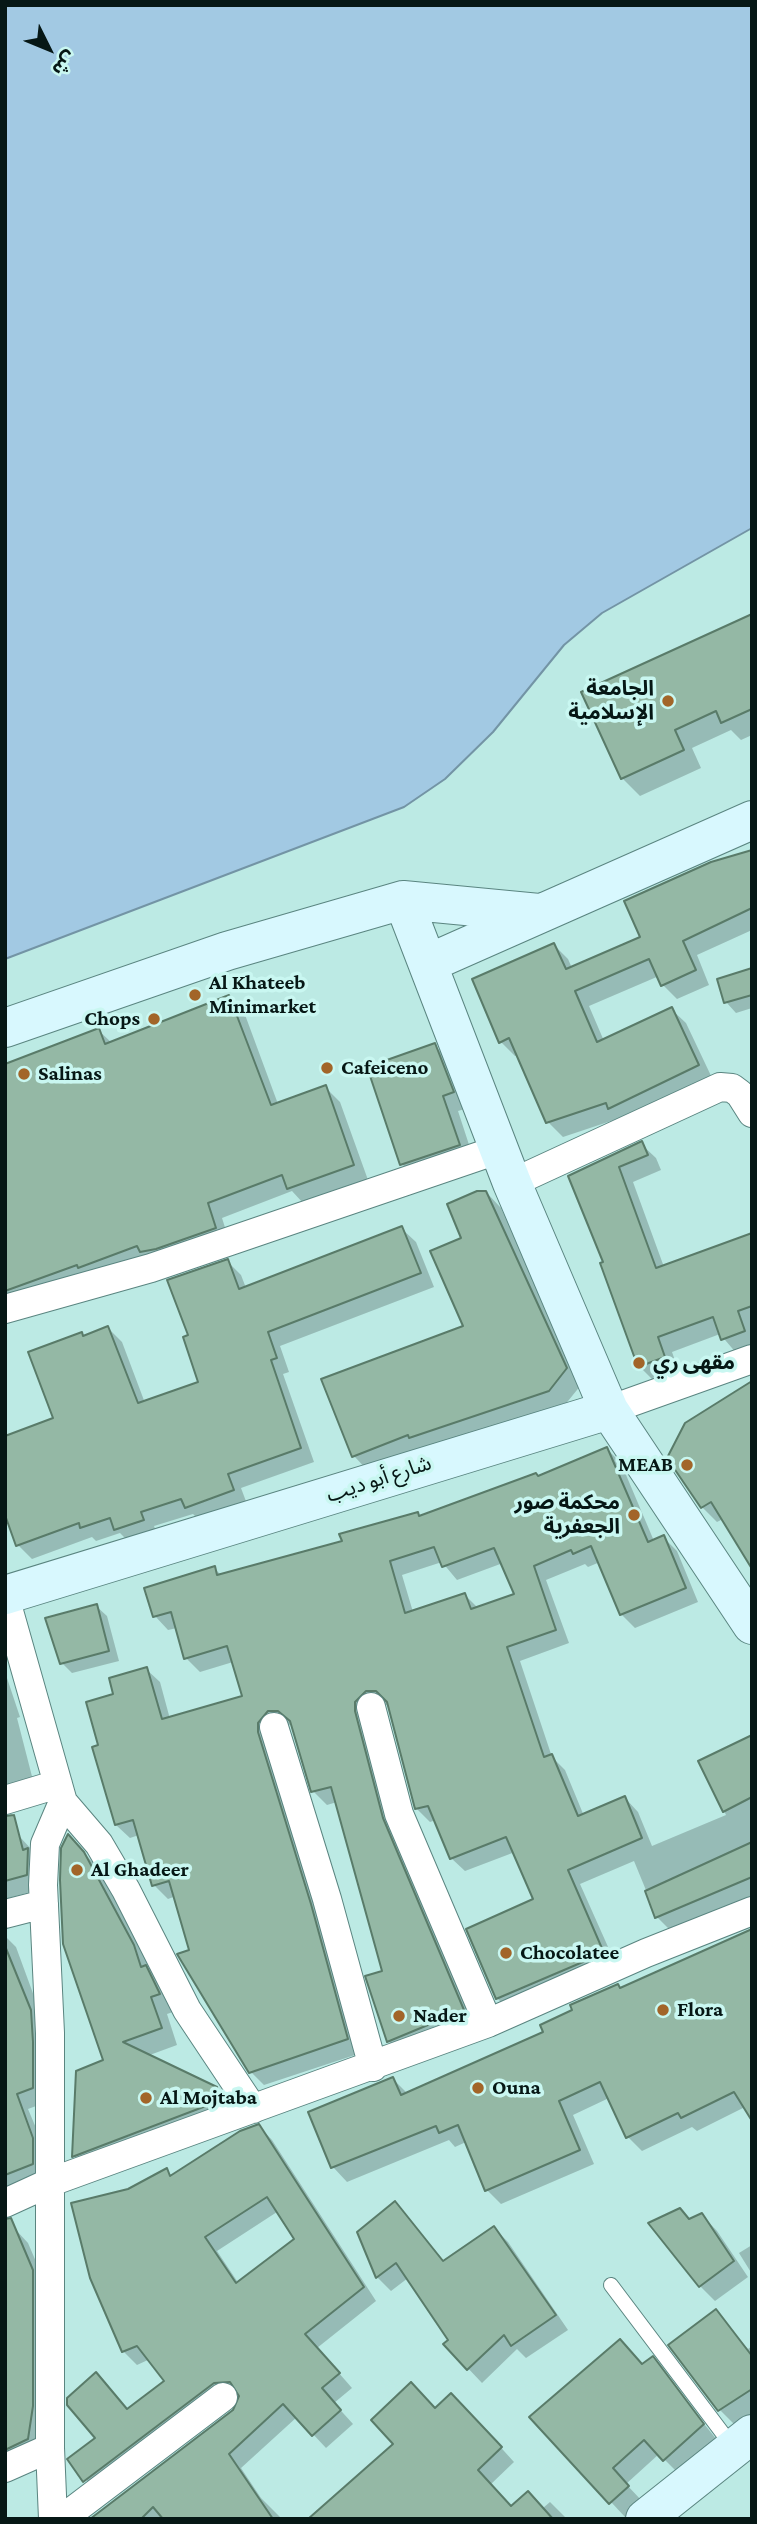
<!DOCTYPE html>
<meta charset="utf-8">
<style>
body{margin:0}
#map{position:relative;width:757px;height:2524px;overflow:hidden;background:#bceae4;font-family:"Crimson Pro","Noto Sans Arabic",serif}
canvas{display:block}
.frame{position:absolute;inset:0;border:7px solid #061715;pointer-events:none}
.north{position:absolute;left:14px;top:14px;width:70px;height:70px;-webkit-text-stroke:5px #c9f7f1;paint-order:stroke;rotate:133deg;font-size:19px;font-weight:700;line-height:28px;text-align:center;color:#061715}
.north::after{content:'';display:block;margin:auto;width:24px;height:32px;background:#061715;clip-path:polygon(50% 0,100% 100%,50% 72%,0 100%)}
</style>
<div id="map">
<canvas width="757" height="2524"></canvas>
<div class="frame"></div>
<div class="north">ش</div>
</div>
<script>
const g = document.querySelector('canvas').getContext('2d');
g.lineJoin = 'round';
function paint(path, color) {
  g.fillStyle = color;
  g.fill(path, 'evenodd');
}
function toPath(rows) {
  const path = new Path2D();
  for (const r of rows) {
    path.moveTo(r[0], r[1]);
    for (let i = 2; i < r.length; i += 2) path.lineTo(r[i], r[i + 1]);
  }
  return path;
}
function trace(path, color, width, dash) {
  g.strokeStyle = color;
  g.lineWidth = width;
  g.lineCap = dash ? 'butt' : 'round';
  g.setLineDash(dash || []);
  g.stroke(path);
}
function label(font, color, halo, rows, align = 'center') {
  g.font = font + ' "Crimson Pro","Noto Sans Arabic",serif';
  g.lineWidth = 7;
  g.setLineDash([]);
  g.textBaseline = 'middle';
  g.strokeStyle = halo;
  g.fillStyle = color;
  for (const [text, x, y, turn = 0] of rows) {
    g.save();
    g.translate(x, y);
    g.rotate((+turn || 0) * Math.PI / 180);
    g.textAlign = isNaN(turn) ? turn : align;
    if (halo) g.strokeText(text, 0, 0);
    g.fillText(text, 0, 0);
    g.restore();
  }
}
const water = toPath([
 [5,5,752,5,752,528,602,613,564,645,493,732,445,779,404,807,5,959,5,5]
]);
const shadow = toPath([
 [752,616,752,735,741,740,731,730,692,748,701,768,640,796,622,778],
 [752,852,752,930,697,955,709,985,677,999,663,985,659,976,589,1006,604,1041,671,1009,686,1023,713,1080,624,1122,620,1118,563,1137,548,1122,519,1055,515,1056,501,1042,554,945,568,959,572,968,642,938],
 [752,974,752,1008,736,1013,726,1002],
 [229,998,244,1012,278,1104,325,1087,340,1102,368,1180,303,1203,292,1191,222,1218,230,1243,5,1310,5,1066,98,1030,112,1043],
 [434,1045,450,1061,468,1108,458,1111,474,1160,417,1180,402,1164,370,1068],
 [641,1144,656,1158,661,1170,633,1182,664,1267,752,1235,752,1349,737,1354,720,1334,672,1352,679,1372,654,1381,639,1366,605,1263,570,1176],
 [486,1192,501,1208,581,1385,564,1406,369,1472,354,1456,323,1380,466,1327,464,1239],
 [402,1229,416,1242,434,1287,280,1346,289,1372,283,1374,314,1462,241,1488,247,1504,200,1521,193,1514,154,1526,157,1534,130,1543,120,1533,96,1541,92,1537,32,1559,18,1545,81,1334,85,1337,108,1328,122,1342,145,1403,201,1383,190,1336,227,1261,241,1275,246,1288],
 [752,1383,723,1519,717,1522,702,1507],
 [607,1449,621,1463,654,1541,663,1537,677,1551,698,1602,635,1628,621,1614,600,1562,588,1567,585,1564,546,1580,569,1643,520,1661,552,1757,565,1770,584,1816,625,1798,638,1812,652,1846,726,1815,700,1762,752,1736,752,1900,671,1931,657,1917,634,1861,580,1884,617,1967,511,2012,497,1998,535,1900,515,1852,465,1871,451,1858,436,1820,430,1822,416,1808,390,1706,382,1704,372,1709,477,2024,402,2055,388,2041,384,1972,337,1802,327,1805,313,1791,292,1724,275,1730,361,2053,264,2085,250,2071,191,1951,176,1896,168,1899,154,1885,139,1835,130,1838,116,1825,100,1747,115,1695,146,1669,160,1682,170,1719,244,1697,233,1662,200,1672,186,1658,177,1628,168,1630,155,1616,214,1568,222,1576,344,1542,417,1514,420,1517,539,1478],
 [442,1562,457,1580,503,1563,516,1595,478,1608,465,1595,413,1612,402,1575],
 [96,1606,107,1616,119,1661,72,1673,62,1663,47,1619],
 [5,1672,20,1717,17,1718,36,1792,5,1809],
 [19,1836,33,1851,41,1889,5,1899,5,1840],
 [69,1837,101,1871,176,2011,167,2014,177,2045,147,2056,216,2089,233,2106,90,2173,74,2156,105,2061],
 [752,1929,752,2118,745,2107,697,2131,692,2127,642,2151,628,2137,609,2098,573,2115,594,2164,501,2204,487,2190,466,2142,455,2147,449,2140,347,2182,333,2167,310,2113,393,2079,408,2094,546,2033,621,1989],
 [5,1936,16,1947,45,2026,47,2102,28,2109,47,2154,47,2179,5,2195],
 [259,2126,272,2140,376,2301,317,2348,352,2388,334,2403,353,2424,326,2448,297,2417,241,2468,261,2498,282,2519,93,2519,234,2412,240,2403,239,2394,227,2396,98,2494,69,2459,97,2439,109,2388,128,2410,166,2382,150,2359,137,2365,123,2351,129,2191,167,2171,173,2177],
 [277,2212,297,2240,239,2284,217,2251],
 [395,2203,445,2262,494,2228,508,2242,568,2330,526,2358,517,2349,482,2383,445,2344,450,2340,408,2278,391,2291,377,2277,359,2233],
 [702,2215,717,2231,748,2277,715,2301,700,2286,690,2221],
 [15,2229,28,2243,46,2285,41,2453,5,2469,5,2233],
 [752,2245,752,2274,739,2253],
 [716,2311,748,2349,752,2346,752,2414,739,2424,734,2424,720,2410,670,2345],
 [652,2359,717,2440,679,2474,659,2454,626,2484,642,2501,625,2517,532,2417],
 [465,2408,514,2462,490,2485,511,2508,543,2508,550,2502,567,2519,459,2519,436,2410]
]);
const building = toPath([
 [752,614,752,709,721,723,716,711,675,730,684,750,621,779,581,692,752,614],
 [752,850,752,908,683,941,696,970,661,986,649,959,575,991,597,1042,672,1007,699,1065,608,1109,606,1103,546,1123,509,1038,499,1043,472,979,554,943,566,969,640,937,624,901,711,862,752,850],
 [752,968,752,995,724,1003,717,979,752,968],
 [229,995,271,1105,326,1085,354,1165,287,1189,282,1175,208,1203,216,1228,156,1249,140,1252,137,1246,78,1268,77,1265,5,1291,5,1064,99,1028,105,1044,229,995],
 [435,1043,454,1092,443,1096,460,1145,400,1165,367,1067,435,1043],
 [642,1141,648,1155,619,1167,656,1268,752,1233,752,1306,738,1311,745,1331,721,1340,713,1317,658,1337,665,1357,638,1367,600,1263,603,1262,568,1176,642,1141],
 [477,1191,486,1191,567,1368,549,1391,409,1438,408,1435,352,1457,321,1379,463,1326,430,1251,461,1238,447,1204,477,1191],
 [402,1226,421,1273,268,1332,277,1358,271,1360,301,1448,228,1474,234,1490,185,1508,181,1499,141,1512,144,1520,114,1530,110,1518,80,1528,79,1523,16,1546,5,1515,5,1436,53,1418,28,1352,82,1332,83,1336,108,1326,138,1403,198,1382,183,1337,188,1335,167,1280,228,1259,239,1289,402,1226],
 [752,1381,752,1569,711,1502,701,1508,667,1458,685,1423,752,1381],
 [607,1447,648,1542,664,1535,686,1588,620,1615,591,1546,573,1554,571,1550,534,1566,556,1630,507,1647,544,1757,552,1754,578,1816,625,1796,642,1838,568,1870,604,1953,496,1999,466,1929,533,1899,506,1837,450,1859,428,1806,415,1809,387,1702,376,1691,366,1691,355,1702,355,1711,383,1818,464,2010,387,2042,365,1976,382,1971,331,1787,311,1792,290,1721,278,1711,268,1711,258,1723,258,1732,311,1904,348,2039,249,2073,177,1954,189,1950,169,1881,152,1886,133,1820,115,1825,92,1747,98,1745,86,1702,113,1694,109,1678,147,1667,162,1719,242,1696,227,1646,184,1659,171,1612,153,1617,144,1588,215,1566,217,1575,342,1541,339,1534,418,1512,419,1516,536,1473,538,1476,607,1447],
 [434,1547,442,1567,494,1548,514,1594,471,1609,465,1593,405,1613,390,1561,434,1547],
 [97,1604,109,1651,60,1664,45,1618,97,1604],
 [752,1735,752,1797,723,1812,698,1761,752,1735],
 [14,1815,23,1850,28,1848,27,1875,5,1881,5,1816,14,1815],
 [68,1834,84,1852,134,1945,141,1967,146,1965,160,1994,151,1997,162,2028,123,2042,217,2087,219,2101,72,2157,76,2071,103,2060,63,1944,60,1880,61,1848,68,1834],
 [752,1842,752,1877,655,1918,645,1891,752,1842],
 [752,1929,752,2121,734,2092,681,2118,678,2113,626,2138,600,2082,559,2101,580,2150,485,2191,458,2125,439,2133,436,2126,331,2168,308,2112,393,2077,401,2095,543,2032,540,2025,572,2010,570,2005,618,1984,620,1988,752,1929],
 [5,1946,31,2010,33,2042,33,2088,17,2094,33,2138,33,2164,5,2175,5,1946],
 [259,2124,364,2287,305,2334,340,2373,322,2388,341,2410,312,2436,283,2404,229,2454,273,2519,163,2519,153,2507,141,2519,90,2519,233,2410,239,2396,230,2382,214,2383,83,2482,67,2459,95,2438,67,2405,67,2398,96,2372,127,2409,164,2381,137,2346,122,2352,90,2278,71,2203,128,2189,167,2168,170,2176,240,2131,259,2124],
 [267,2197,294,2239,236,2283,205,2237,267,2197],
 [395,2201,443,2261,494,2226,556,2315,511,2346,504,2335,467,2370,443,2344,448,2340,396,2263,376,2278,357,2232,395,2201],
 [680,2208,689,2219,702,2213,734,2261,699,2287,648,2223,680,2208],
 [11,2218,33,2270,33,2406,28,2439,5,2450,5,2219,11,2218],
 [716,2309,752,2356,752,2389,718,2411,668,2345,716,2309],
 [620,2339,642,2364,653,2356,704,2424,663,2461,644,2440,613,2468,629,2486,609,2504,529,2417,620,2339],
 [411,2382,435,2408,451,2393,502,2447,478,2470,511,2506,528,2491,553,2519,308,2519,393,2444,371,2420,411,2382]
]);
const lane = toPath([
 [611,2285,733,2447]
]);
const street = toPath([
 [512,1183,720,1087,732,1088,740,1094,752,1113],
 [5,1309,151,1268,500,1149],
 [609,1410,752,1359],
 [5,1597,63,1802,45,1844,43,1885,50,2033,50,2448,53,2519],
 [371,1707,399,1814,488,2023],
 [274,1727,327,1899,373,2067],
 [5,1800,58,1784],
 [63,1802,99,1844,126,1890,187,2010,253,2109],
 [5,1914,44,1904],
 [5,2203,51,2182,488,2023,646,1953,752,1911],
 [5,2468,50,2448],
 [62,2519,223,2397]
]);
const secondary = toPath([
 [403,900,512,1183,609,1410,752,1625],
 [429,963,752,820],
 [5,1028,227,951,403,900,539,913],
 [5,1595,609,1410],
 [645,2519,752,2434]
]);
const markers = [
 [668,701,7,"#a26529"],
 [195,995,7,"#a26529"],
 [154,1019,7,"#a26529"],
 [327,1068,7,"#a26529"],
 [24,1074,7,"#a26529"],
 [639,1363,7,"#a26529"],
 [687,1465,7,"#a26529"],
 [634,1515,7,"#a26529"],
 [77,1870,7,"#a26529"],
 [506,1953,7,"#a26529"],
 [663,2010,7,"#a26529"],
 [399,2016,7,"#a26529"],
 [478,2088,7,"#a26529"],
 [146,2098,7,"#a26529"]
];
const poiNames = [
 ["الجامعة",654,689,"right"],
 ["الإسلامية",654,713,"right"],
 ["Al Khateeb",209,983],
 ["Minimarket",209,1007],
 ["Chops",140,1019,"right"],
 ["Cafeiceno",341,1068],
 ["Salinas",38,1074],
 ["مقهى ري",653,1363],
 ["MEAB",673,1465,"right"],
 ["محكمة صور",620,1503,"right"],
 ["الجعفرية",620,1527,"right"],
 ["Al Ghadeer",91,1870],
 ["Chocolatee",520,1953],
 ["Flora",677,2010],
 ["Nader",413,2016],
 ["Ouna",492,2088],
 ["Al Mojtaba",160,2098]
];
const streetNames = [
 ["شارع أبو ديب",379,1479,-18]
];
paint(water, '#a2c9e3');
trace(water, '#7394a5', 2);
paint(shadow, '#0003');
paint(building, '#94b8a5');
trace(building, '#597b69', 2);
trace(lane, '#5a8580', 16);
trace(street, '#5a8580', 30);
trace(secondary, '#5a8580', 40);
trace(lane, '#fff', 14);
trace(street, '#fff', 28);
trace(secondary, '#d8f8fe', 38);
for (const [x, y, r, color] of markers) {
  const dot = new Path2D();
  dot.arc(x, y, r, 0, 2 * Math.PI);
  g.fillStyle = color;
  g.fill(dot);
  trace(dot, '#c9f7f1', 2.5);
}
label('bold 21px', '#061715', '#c9f7f1', poiNames, 'left');
label('21px', '#061715', '#c9f7f1', streetNames);
</script>
